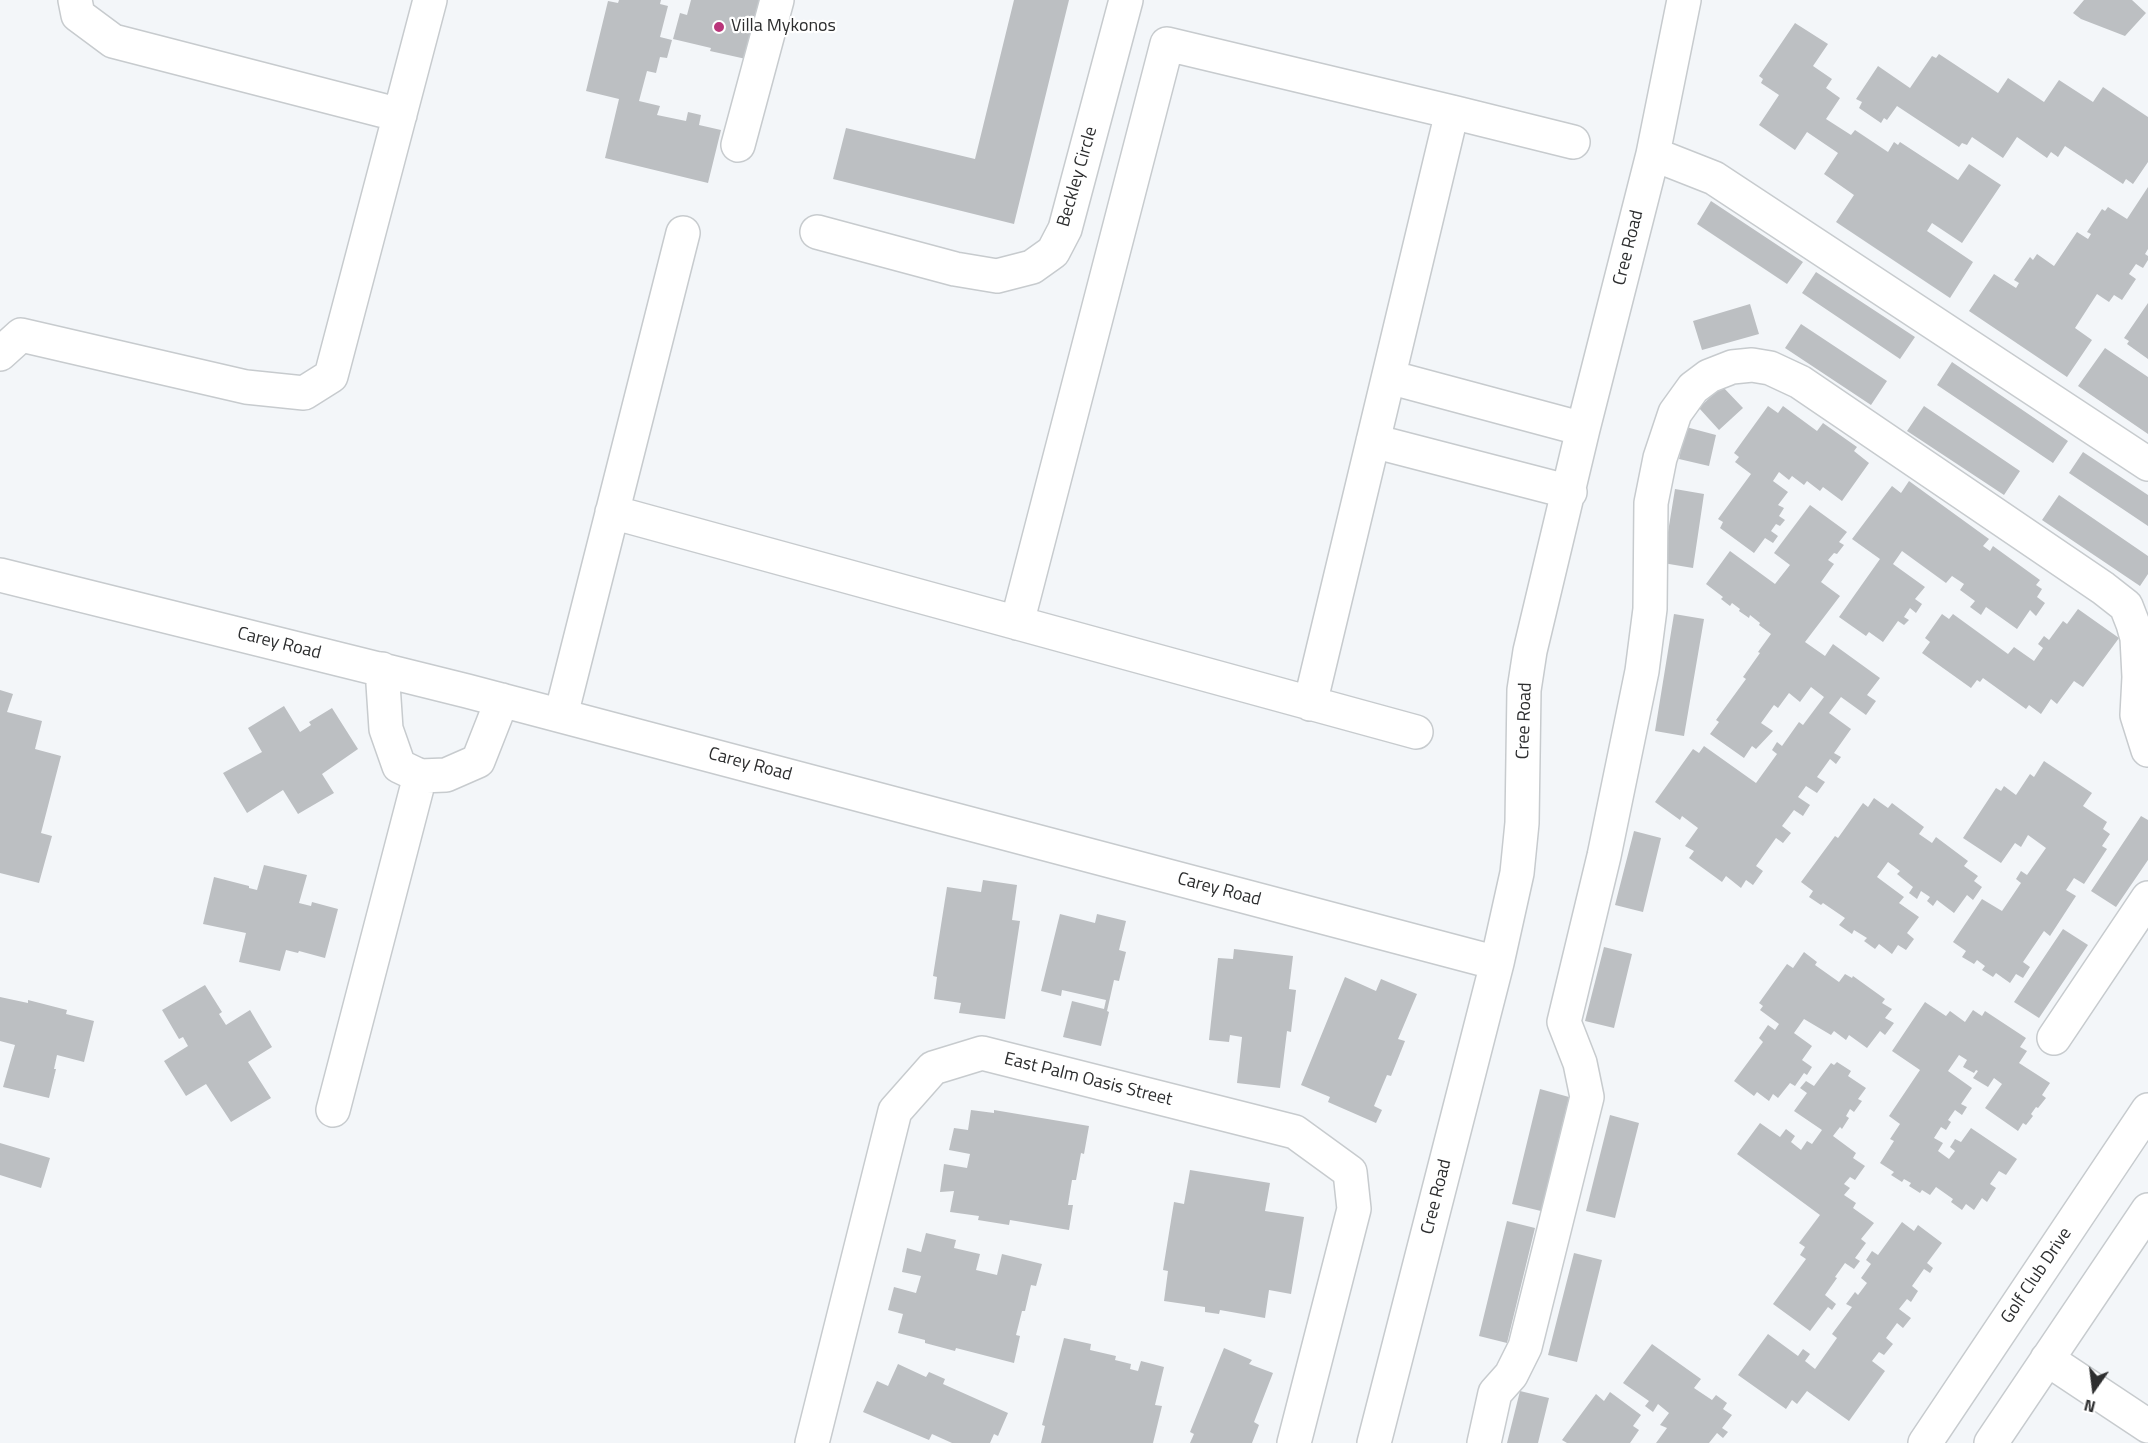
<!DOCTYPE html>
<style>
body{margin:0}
#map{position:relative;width:2148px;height:1443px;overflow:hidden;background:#f3f6f9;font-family:"Titillium Web",sans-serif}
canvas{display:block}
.north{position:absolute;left:2064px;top:1359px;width:60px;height:60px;-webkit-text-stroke:4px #fff;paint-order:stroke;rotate:194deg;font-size:16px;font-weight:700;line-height:24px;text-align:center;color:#2d2e2f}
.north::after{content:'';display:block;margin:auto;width:21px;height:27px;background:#2d2e2f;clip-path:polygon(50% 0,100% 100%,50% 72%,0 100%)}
</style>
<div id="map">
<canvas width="2148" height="1443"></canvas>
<div class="north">N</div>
</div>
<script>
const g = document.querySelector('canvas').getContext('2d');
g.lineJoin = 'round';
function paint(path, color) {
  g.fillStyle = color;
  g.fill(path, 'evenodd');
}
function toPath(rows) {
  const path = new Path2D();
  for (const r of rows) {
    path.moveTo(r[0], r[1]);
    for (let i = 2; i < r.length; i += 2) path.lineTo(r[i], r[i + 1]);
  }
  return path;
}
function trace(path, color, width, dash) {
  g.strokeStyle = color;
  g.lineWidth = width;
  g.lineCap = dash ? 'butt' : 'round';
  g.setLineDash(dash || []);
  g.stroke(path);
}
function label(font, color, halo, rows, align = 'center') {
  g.font = font + ' "Titillium Web",sans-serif';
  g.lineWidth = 4.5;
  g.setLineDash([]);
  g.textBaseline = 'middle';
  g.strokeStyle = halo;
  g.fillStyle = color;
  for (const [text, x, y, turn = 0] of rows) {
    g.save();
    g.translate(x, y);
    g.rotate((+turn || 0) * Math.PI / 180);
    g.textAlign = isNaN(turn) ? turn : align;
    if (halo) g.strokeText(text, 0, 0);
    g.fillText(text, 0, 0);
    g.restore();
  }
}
const building = toPath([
 [619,0,661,0,660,4,668,6,660,37,672,40,667,58,660,57,656,73,647,71,639,101,660,106,657,115,686,121,688,112,701,115,699,125,721,130,708,183,605,158,619,99,586,91,608,1,618,3],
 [691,0,768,0,746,59,710,51,711,48,673,39,680,13,687,15],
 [1014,0,1069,0,1014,224,833,179,846,128,975,159],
 [2084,0,2132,0,2146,13,2125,36,2081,19,2073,13],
 [1795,23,1828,44,1813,66,1832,79,1826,88,1840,98,1826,119,1851,135,1855,130,1888,152,1894,142,1898,145,1900,142,1958,180,1969,164,2001,185,1962,243,1932,223,1927,231,1973,262,1950,298,1836,222,1854,195,1824,174,1838,153,1807,132,1795,150,1759,125,1779,95,1761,83,1763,79,1759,76],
 [1939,54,1998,93,2008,78,2044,102,2059,80,2093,102,2103,87,2148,117,2148,162,2133,184,2126,179,2123,184,2065,146,2058,157,2051,152,2047,158,2017,137,2003,158,1972,137,1967,145,1962,143,1959,147,1897,106,1887,120,1884,118,1881,123,1859,108,1862,102,1856,99,1878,66,1910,88,1932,56,1936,58],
 [2148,187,2148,249,2145,254,2148,256,2148,260,2143,268,2136,264,2129,274,2136,279,2122,300,2114,295,2109,302,2097,294,2075,328,2092,340,2067,377,1969,311,1994,274,2016,288,2019,283,2014,280,2030,257,2033,260,2037,254,2054,266,2077,232,2088,239,2091,234,2087,232,2102,209,2105,211,2108,207,2127,219],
 [1711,201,1803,262,1787,284,1697,224],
 [1816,272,1915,337,1900,359,1802,293],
 [2148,303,2148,359,2127,344,2129,341,2124,338],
 [1750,304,1759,334,1702,350,1693,321],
 [1801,324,1887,381,1871,405,1785,348],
 [2105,348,2148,377,2148,434,2078,386],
 [1952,362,2068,441,2053,463,1937,385],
 [1722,386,1743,408,1719,430,1699,408],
 [1768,406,1778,413,1783,406,1817,431,1823,423,1857,447,1854,451,1869,463,1842,501,1823,487,1820,491,1807,481,1804,485,1792,476,1789,480,1779,472,1773,481,1788,492,1778,505,1784,508,1779,516,1785,520,1780,526,1776,524,1771,531,1778,536,1773,543,1765,538,1754,553,1720,528,1723,522,1718,519,1751,474,1735,462,1739,457,1734,453],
 [1924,406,2020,471,2004,495,1907,431],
 [1686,427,1716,435,1709,466,1679,459],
 [2083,452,2148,495,2148,526,2069,473],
 [1909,481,1989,539,1983,546,1990,551,1993,546,2040,580,2036,585,2042,589,2037,597,2045,603,2036,616,2030,610,2017,629,1986,607,1981,615,1970,607,1975,601,1960,590,1964,584,1952,576,1946,583,1902,551,1893,564,1925,587,1915,599,1922,604,1916,613,1910,608,1904,617,1909,620,1904,625,1898,621,1883,642,1869,632,1866,636,1839,617,1880,559,1852,539,1892,486,1901,493],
 [1675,489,1704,494,1693,568,1663,563],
 [2059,495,2148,556,2148,574,2140,586,2042,520],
 [1810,505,1847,532,1839,542,1844,545,1837,554,1834,553,1828,560,1834,564,1821,582,1840,596,1805,642,1825,656,1833,644,1880,678,1867,695,1876,701,1866,715,1841,697,1829,713,1851,729,1834,753,1841,757,1836,764,1830,759,1817,777,1825,782,1817,793,1806,786,1798,797,1810,805,1803,816,1794,810,1782,826,1791,833,1783,843,1776,838,1756,866,1763,871,1753,885,1746,880,1741,888,1726,876,1722,882,1689,858,1694,851,1685,846,1698,828,1682,816,1680,820,1655,802,1693,749,1699,753,1704,746,1756,783,1777,754,1772,750,1777,742,1782,746,1799,722,1803,725,1824,697,1811,687,1800,702,1789,693,1778,708,1774,705,1761,723,1773,731,1756,749,1752,746,1744,758,1710,734,1719,722,1716,720,1746,679,1743,677,1760,653,1758,652,1771,634,1759,625,1760,623,1750,615,1749,618,1739,611,1740,609,1732,603,1730,606,1721,599,1723,597,1706,584,1730,551,1775,584,1790,565,1774,553],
 [2078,609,2119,638,2083,687,2074,681,2057,704,2051,699,2041,714,2029,705,2026,709,1983,678,1980,682,1977,680,1971,688,1922,653,1930,642,1925,638,1942,614,1949,619,1953,614,2008,654,2014,647,2034,661,2043,648,2038,644,2044,636,2049,640,2063,621,2067,624],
 [1674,614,1704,619,1684,736,1655,731],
 [0,690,13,694,7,712,42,721,35,749,61,756,41,833,52,836,39,883,0,873],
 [284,706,300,732,311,725,309,722,332,708,358,749,322,774,334,793,298,814,283,790,247,813,223,773,262,752,248,728],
 [2044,761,2092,793,2083,806,2107,822,2103,829,2110,834,2102,846,2107,849,2084,884,2074,878,2066,890,2076,896,2050,936,2044,931,2023,962,2030,967,2023,978,2016,974,2010,983,1996,973,1993,977,1982,970,1985,966,1977,960,1974,964,1962,957,1966,951,1953,942,1982,899,2002,911,2021,883,2016,879,2021,871,2027,875,2046,848,2028,835,2021,847,2015,843,2001,863,1963,838,1996,788,2001,791,2004,786,2016,795,2030,774,2034,777],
 [1874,798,1888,808,1892,803,1924,827,1919,834,1932,843,1936,837,1968,861,1964,866,1978,876,1974,881,1982,887,1973,900,1967,895,1954,913,1937,900,1933,906,1927,901,1930,897,1921,891,1917,899,1909,893,1913,887,1897,874,1900,871,1888,862,1877,877,1904,897,1899,903,1919,917,1907,933,1914,939,1906,950,1898,945,1892,954,1879,944,1875,949,1864,941,1867,938,1854,930,1852,934,1839,925,1845,918,1823,903,1821,905,1809,897,1813,891,1801,882,1835,836,1838,838,1863,803,1868,807],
 [2141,816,2148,820,2148,860,2116,907,2091,891],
 [1634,831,1661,838,1643,912,1615,905],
 [264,865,307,875,299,903,311,906,312,902,338,909,325,958,299,951,298,953,286,950,280,971,239,962,246,933,203,924,214,877,249,886,249,888,257,890],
 [983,880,1017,885,1012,920,1020,921,1005,1019,959,1013,961,1003,934,999,937,977,933,976,947,887,981,892],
 [1060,914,1095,923,1097,914,1126,921,1119,950,1126,952,1119,981,1114,980,1107,1011,1109,1012,1101,1046,1063,1037,1072,1001,1104,1009,1106,1000,1062,990,1061,996,1041,991],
 [2063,929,2088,945,2039,1018,2014,1002],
 [1604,947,1632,954,1614,1028,1585,1021],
 [1234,949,1293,956,1289,989,1296,990,1291,1032,1287,1031,1280,1088,1237,1083,1242,1037,1230,1035,1229,1042,1209,1040,1218,958,1233,959],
 [1804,952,1817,962,1815,965,1839,982,1845,974,1852,978,1853,976,1885,999,1882,1003,1892,1009,1885,1018,1894,1023,1885,1035,1880,1031,1867,1048,1849,1035,1846,1040,1834,1031,1831,1035,1804,1019,1794,1033,1812,1046,1802,1060,1812,1067,1807,1075,1804,1073,1795,1086,1790,1083,1778,1098,1773,1094,1769,1101,1757,1092,1754,1096,1734,1081,1763,1042,1759,1038,1768,1025,1775,1030,1779,1024,1760,1010,1763,1006,1759,1003,1787,964,1793,968],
 [1345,977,1376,991,1381,979,1417,994,1398,1039,1405,1041,1391,1076,1387,1075,1374,1106,1382,1110,1376,1123,1328,1102,1330,1097,1301,1085],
 [205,985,222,1012,219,1014,226,1025,250,1010,272,1047,248,1062,271,1098,231,1122,206,1084,186,1096,164,1061,188,1046,183,1037,179,1039,162,1010],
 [0,997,28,1003,28,1000,67,1010,66,1014,94,1021,84,1062,57,1055,54,1069,56,1069,49,1098,3,1087,15,1045,0,1041],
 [1925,1002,1946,1016,1950,1011,1965,1022,1973,1010,1982,1016,1985,1011,2026,1038,2020,1047,2027,1051,2019,1063,2050,1083,2042,1095,2046,1098,2038,1108,2036,1107,2031,1114,2033,1116,2026,1125,2023,1123,2018,1131,1985,1108,2002,1084,1994,1078,1988,1087,1973,1078,1978,1071,1976,1070,1974,1073,1963,1067,1967,1060,1959,1055,1948,1071,1972,1088,1961,1104,1967,1107,1962,1115,1955,1110,1948,1120,1951,1122,1946,1130,1941,1127,1934,1138,1943,1143,1938,1151,1949,1159,1955,1151,1950,1147,1955,1139,1961,1142,1971,1128,2017,1159,2006,1175,1999,1171,1990,1184,1996,1188,1987,1202,1982,1198,1974,1210,1966,1204,1962,1210,1951,1202,1953,1199,1936,1187,1930,1195,1922,1190,1920,1193,1909,1186,1911,1183,1904,1179,1902,1182,1891,1175,1894,1172,1880,1163,1894,1141,1890,1139,1900,1124,1889,1116,1920,1070,1892,1051],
 [1837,1062,1851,1071,1848,1076,1866,1088,1858,1099,1862,1101,1854,1112,1850,1109,1846,1116,1849,1118,1842,1129,1840,1127,1833,1136,1856,1153,1853,1158,1865,1166,1855,1180,1850,1177,1844,1184,1850,1188,1844,1195,1856,1203,1853,1208,1874,1223,1861,1239,1866,1243,1855,1258,1860,1261,1854,1269,1845,1263,1835,1277,1837,1278,1825,1295,1836,1304,1832,1310,1828,1307,1810,1331,1773,1304,1806,1259,1800,1255,1805,1247,1799,1243,1820,1215,1737,1154,1760,1123,1780,1137,1786,1129,1795,1136,1791,1142,1801,1150,1807,1141,1812,1144,1822,1130,1794,1111,1807,1093,1800,1088,1806,1081,1814,1086,1831,1063,1834,1065],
 [1540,1089,1569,1097,1541,1211,1512,1204],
 [971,1110,994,1113,994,1110,1089,1126,1084,1154,1081,1153,1076,1180,1072,1180,1068,1205,1073,1205,1069,1230,1010,1220,1009,1225,978,1220,979,1216,950,1212,954,1191,940,1192,944,1164,967,1168,970,1154,949,1150,954,1128,968,1130],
 [1610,1115,1639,1123,1615,1218,1586,1211],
 [0,1143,50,1158,41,1188,0,1175],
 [1190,1170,1270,1183,1265,1211,1304,1217,1291,1294,1269,1290,1265,1318,1220,1310,1219,1314,1205,1312,1205,1307,1164,1301,1168,1271,1163,1270,1174,1202,1184,1204],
 [1507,1221,1535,1228,1507,1343,1479,1336],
 [1902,1222,1914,1231,1918,1225,1942,1243,1927,1263,1933,1268,1930,1273,1924,1269,1912,1286,1918,1291,1911,1302,1907,1299,1899,1309,1911,1318,1903,1328,1897,1323,1886,1338,1893,1344,1884,1355,1879,1352,1872,1361,1885,1371,1849,1421,1807,1391,1797,1404,1792,1400,1786,1409,1738,1375,1768,1334,1798,1356,1803,1349,1810,1354,1805,1361,1815,1369,1837,1338,1832,1334,1852,1307,1846,1304,1855,1292,1858,1295,1867,1283,1861,1278,1871,1264,1866,1260,1872,1251,1878,1255],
 [926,1233,956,1240,954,1248,980,1254,976,1270,997,1275,1002,1254,1042,1264,1036,1286,1031,1285,1025,1311,1022,1311,1016,1335,1020,1336,1014,1363,956,1348,955,1351,925,1343,925,1340,898,1333,903,1314,888,1310,894,1287,916,1293,921,1276,902,1272,907,1248,921,1252],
 [1574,1253,1602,1260,1577,1362,1548,1355],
 [1064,1338,1091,1344,1090,1350,1116,1356,1115,1360,1131,1364,1130,1369,1138,1371,1141,1361,1164,1367,1155,1405,1162,1406,1153,1443,1041,1443,1045,1426,1042,1425],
 [1652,1344,1701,1379,1694,1388,1712,1400,1716,1395,1727,1403,1723,1409,1732,1415,1722,1428,1728,1432,1723,1438,1717,1433,1709,1443,1656,1443,1667,1428,1660,1425,1669,1413,1658,1404,1653,1412,1645,1406,1649,1401,1623,1383],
 [1224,1348,1252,1360,1249,1364,1273,1373,1254,1422,1259,1425,1252,1443,1190,1443,1194,1434,1190,1432],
 [898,1364,926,1377,929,1372,945,1379,943,1384,1008,1413,998,1436,994,1434,990,1443,952,1443,932,1434,929,1440,863,1412,877,1381,888,1386],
 [1520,1391,1549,1398,1538,1443,1507,1443],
 [1610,1392,1641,1415,1633,1426,1639,1430,1630,1443,1567,1443,1562,1440,1596,1394,1604,1401]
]);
const minor = toPath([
 [75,0,78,15,113,41,400,115],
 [1452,112,1573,142],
 [738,145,777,0],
 [1653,154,1714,178,2148,464],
 [817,232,955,269,997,276,1032,267,1053,252,1065,229,1126,0],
 [0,354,21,335,246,387,304,393,331,376,430,0],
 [1389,377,1583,429],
 [1373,441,1570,492],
 [612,512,1416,732],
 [0,575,467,691,1497,963],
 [1017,623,1167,44,1452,112,1310,704],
 [382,669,386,729,399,766,420,776,446,775,478,761,502,700],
 [561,715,683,233],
 [2054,1038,2148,898],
 [333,1110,420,776],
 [2047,1359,2148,1426],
 [812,1443,895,1111,933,1068,982,1053,1295,1132,1350,1172,1354,1209,1294,1443],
 [1374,1443,1497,963,1517,873,1522,823,1524,690,1530,651,1583,429,1653,154,1684,0],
 [1484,1443,1495,1393,1511,1375,1525,1347,1587,1097,1580,1063,1564,1022,1604,856,1642,671,1650,609,1651,503,1660,458,1675,413,1693,388,1709,376,1732,367,1752,365,1770,368,1800,382,2103,588,2126,606,2133,624,2137,638,2139,677,2137,715,2148,750],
 [1925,1443,2148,1110],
 [1991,1443,2148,1210]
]);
const markers = [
 [719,27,6,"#b9357a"]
];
const poiNames = [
 ["Villa Mykonos",731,27]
];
const streetNames = [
 ["Beckley Circle",1078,177,-74],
 ["Cree Road",1629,248,-76],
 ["Carey Road",279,644,14],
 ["Cree Road",1525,721,-88],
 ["Carey Road",750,765,15],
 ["Carey Road",1219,890,15],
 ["East Palm Oasis Street",1088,1080,14],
 ["Cree Road",1437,1197,-76],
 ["Golf Club Drive",2037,1276,-56]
];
paint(building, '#bcbfc2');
trace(minor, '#c7cbce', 36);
trace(minor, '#fff', 33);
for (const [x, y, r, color] of markers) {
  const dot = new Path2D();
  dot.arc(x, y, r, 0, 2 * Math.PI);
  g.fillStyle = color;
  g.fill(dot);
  trace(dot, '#fff', 2);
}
label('18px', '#2d2e2f', '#fff', poiNames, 'left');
label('18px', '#2d2e2f', '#fff', streetNames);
</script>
